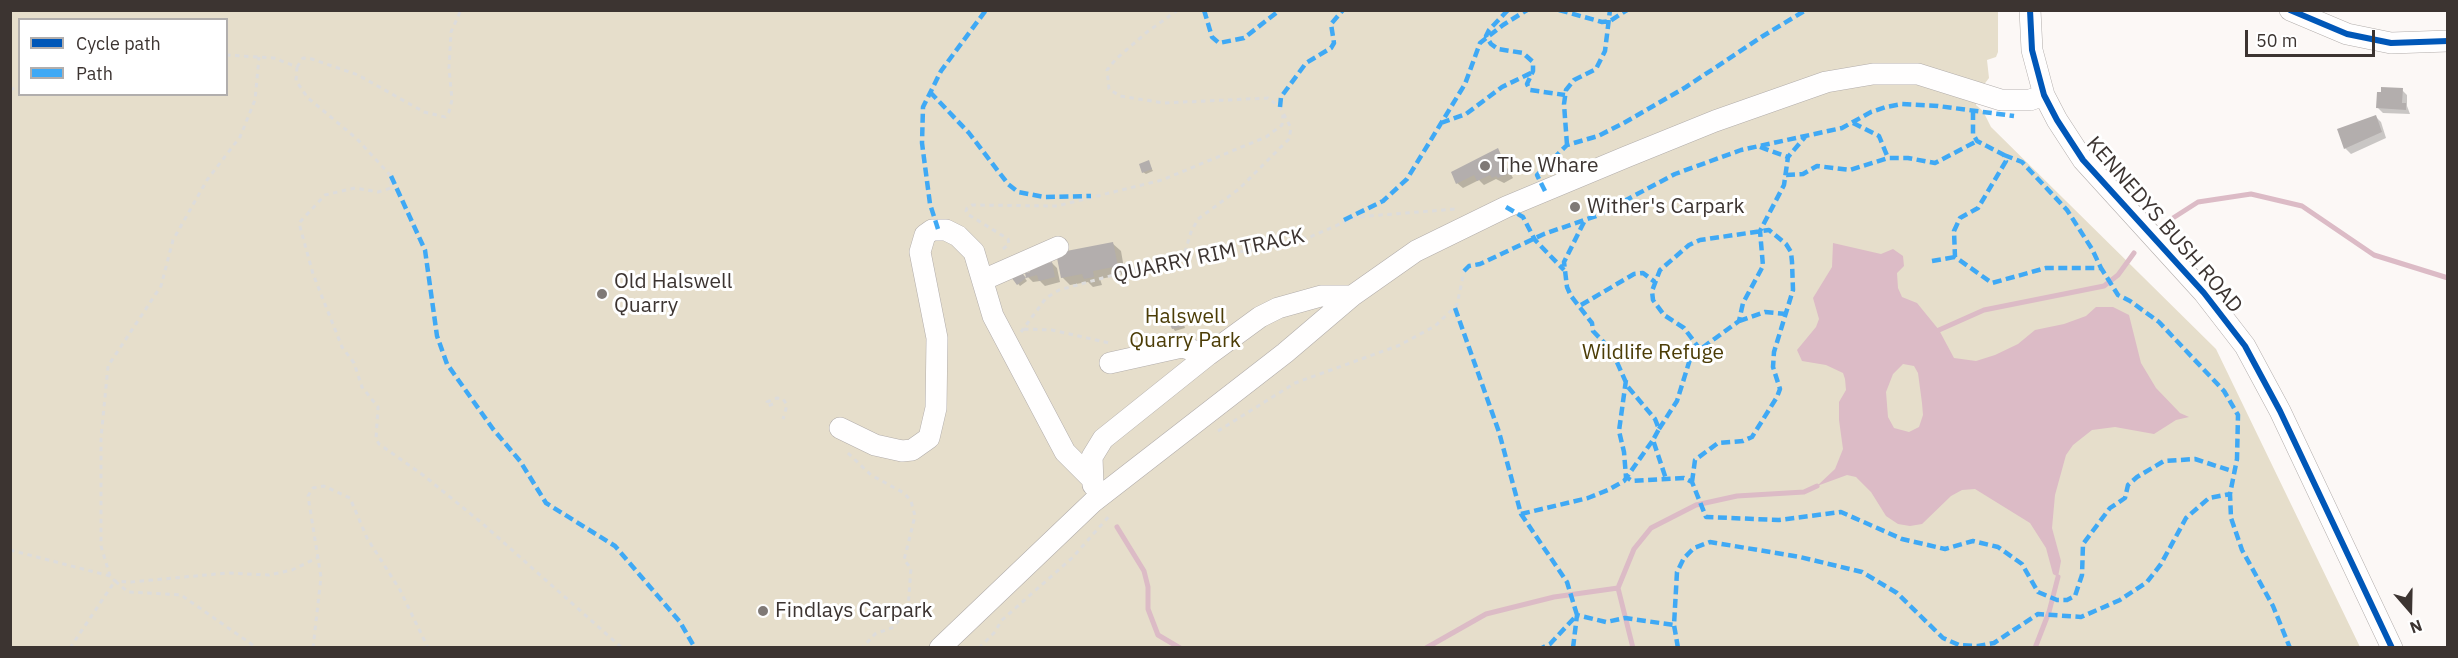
<!DOCTYPE html>
<style>
body{margin:0}
#map{position:relative;width:2458px;height:658px;overflow:hidden;background:#fcf8f6;font-family:"IBM Plex Sans",sans-serif}
canvas{display:block}
.frame{position:absolute;inset:0;border:12px solid #3c3431;pointer-events:none}
.legend{position:absolute;left:18px;top:18px;width:210px;height:78px;box-sizing:border-box;background:#fff;border:2px solid #b1aead;margin:0;padding:8px 10px;list-style:none;font-size:18px;color:#3c3431}
.legend li{display:flex;align-items:center;gap:12px;height:30px}
.legend b{width:30px;border:2px solid #b1aead}
.north{position:absolute;left:2380px;top:580px;width:60px;height:60px;-webkit-text-stroke:4px #fff;paint-order:stroke;rotate:160deg;font-size:16px;font-weight:700;line-height:24px;text-align:center;color:#3c3431}
.north::after{content:'';display:block;margin:auto;width:21px;height:27px;background:#3c3431;clip-path:polygon(50% 0,100% 100%,50% 72%,0 100%)}
.scale{position:absolute;left:2245px;top:30px;width:130px;height:27px;box-sizing:border-box;border:3px solid #3c3431;border-top:0;padding-left:8px;font-size:18px;line-height:21px;white-space:nowrap;color:#3c3431;-webkit-text-stroke:4px #fff;paint-order:stroke}
</style>
<div id="map">
<canvas width="2458" height="658"></canvas>
<div class="frame"></div>
<ul class="legend">
<li><b style="height:8px;background:#0057b8"></b>Cycle path</li>
<li><b style="height:8px;background:#3fa9f5"></b>Path</li>
</ul>
<div class="north">N</div>
<div class="scale">50 m</div>
</div>
<script>
const g = document.querySelector('canvas').getContext('2d');
g.lineJoin = 'round';
function paint(path, color) {
  g.fillStyle = color;
  g.fill(path, 'evenodd');
}
function toPath(rows) {
  const path = new Path2D();
  for (const r of rows) {
    path.moveTo(r[0], r[1]);
    for (let i = 2; i < r.length; i += 2) path.lineTo(r[i], r[i + 1]);
  }
  return path;
}
function trace(path, color, width, dash) {
  g.strokeStyle = color;
  g.lineWidth = width;
  g.lineCap = dash ? 'butt' : 'round';
  g.setLineDash(dash || []);
  g.stroke(path);
}
function label(font, color, halo, rows, align = 'center') {
  g.font = font + ' "IBM Plex Sans",sans-serif';
  g.lineWidth = 6;
  g.setLineDash([]);
  g.textBaseline = 'middle';
  g.strokeStyle = halo;
  g.fillStyle = color;
  for (const [text, x, y, turn = 0] of rows) {
    g.save();
    g.translate(x, y);
    g.rotate((+turn || 0) * Math.PI / 180);
    g.textAlign = isNaN(turn) ? turn : align;
    if (halo) g.strokeText(text, 0, 0);
    g.fillText(text, 0, 0);
    g.restore();
  }
}
const green = toPath([
 [10,11,1998,11,1998,52,1996,57,1987,60,1989,78,1979,91,1976,105,1983,111,1991,127,2216,349,2360,647,11,647],
 [20,20,226,20,226,94,20,94]
]);
const water = toPath([
 [1833,243,1881,254,1893,249,1903,256,1904,266,1897,273,1898,288,1902,297,1917,303,1939,330,1954,358,1976,361,1995,355,2018,344,2035,330,2064,324,2086,316,2096,307,2113,307,2129,315,2141,363,2156,388,2180,413,2189,417,2176,420,2154,434,2115,427,2092,430,2073,445,2066,455,2055,495,2052,528,2061,561,2058,577,2053,574,2046,548,2030,523,1975,489,1962,490,1951,496,1922,524,1910,526,1898,524,1886,516,1871,492,1856,477,1847,475,1817,486,1835,469,1843,449,1839,420,1839,402,1846,390,1845,379,1843,373,1826,365,1802,361,1797,350,1816,327,1819,319,1813,298,1832,267],
 [1903,364,1914,366,1918,373,1922,403,1923,415,1919,427,1909,432,1894,428,1888,417,1886,392,1893,374]
]);
const shadow = toPath([
 [2402,90,2407,95,2407,106,2410,114,2383,113,2378,108,2382,94],
 [2376,117,2381,122,2386,138,2351,154,2345,148,2339,130],
 [1497,150,1513,178,1504,183,1496,179,1484,185,1479,180,1463,188,1457,183],
 [1148,162,1153,171,1146,174,1143,172],
 [1112,243,1121,251,1125,274,1100,279,1102,285,1093,287,1088,282,1070,285,1062,277],
 [1052,263,1057,268,1060,282,1045,286,1040,281,1033,282,1028,277],
 [1020,272,1027,281,1020,286,1013,278],
 [1181,315,1185,328,1175,331,1173,328]
]);
const stream = toPath([
 [2173,218,2198,202,2251,194,2302,206,2374,255,2448,278],
 [1939,330,1984,310,2104,286,2118,275,2134,253],
 [1117,527,1144,571,1148,587,1148,609,1158,635,1180,648],
 [1618,588,1634,549,1651,528,1696,505,1737,496,1804,492,1817,486],
 [1426,648,1486,614,1554,597,1618,588,1633,648],
 [2035,648,2049,612,2058,577]
]);
const building = toPath([
 [2381,87,2403,88,2402,103,2406,103,2406,110,2376,108,2377,92,2381,92],
 [2376,115,2382,132,2344,149,2337,129],
 [1498,148,1509,173,1498,178,1496,176,1492,178,1490,175,1477,181,1474,175,1456,184,1451,172],
 [1149,160,1152,169,1142,173,1139,164],
 [1113,242,1118,266,1093,271,1094,277,1084,279,1082,274,1061,278,1056,253],
 [1052,262,1055,277,1039,281,1037,275,1026,278,1017,285,1011,277,1020,270,1026,278,1025,273,1030,272,1029,267],
 [1181,313,1184,326,1172,329,1166,316]
]);
const path = toPath([
 [1178,10,1147,32,1116,59,1107,70,1109,89,1120,96,1164,103,1268,98,1280,107,1291,128,1289,139,1239,189,1198,219,1191,232,1182,262],
 [226,55,274,58,297,67],
 [297,67,296,81,308,98,356,138,391,176,391,188,378,192,355,188,325,195,299,223,313,274,342,347,354,363,362,387,378,407,376,439,379,444,423,475,483,524,622,648],
 [297,67,303,58,312,59,358,75,424,112,445,117,449,112,452,100,449,68,451,32,461,10],
 [10,89,20,88],
 [1003,249,1009,244,1008,239,969,215,966,211,967,208,972,205,1057,206,1162,180,1266,137,1282,125,1283,115],
 [1024,329,1052,330,1109,343],
 [1021,332,1046,298,1059,290,1150,265,1266,248,1310,237,1356,217,1456,209],
 [773,404,768,406,767,402,777,398,783,399,787,405,783,419],
 [1218,431,1295,383,1400,345,1435,326,1457,305,1464,271],
 [848,453,871,475,904,493,911,501,915,516,904,560,911,568,908,608,894,627,875,634,862,648],
 [10,550,110,576,115,581,131,582,227,573,269,575,292,570,317,558],
 [110,576,101,546,101,438,108,366,161,286,173,240,207,180,240,137,255,100,259,57],
 [70,648,115,581,128,592,181,595,257,648],
 [313,648,321,577,308,496,313,488,324,486,350,498,367,538,400,590,428,648],
 [979,648,994,633,1002,620,1072,558,1111,514]
]);
const minor = toPath([
 [2030,10,2032,50,2044,95,2057,120,2083,160,2204,293,2245,346,2280,411,2392,648],
 [2290,10,2347,34,2391,43,2448,41],
 [983,280,1058,247],
 [1110,363,1182,347,1208,355],
 [840,428,875,445,902,451,912,450,929,438,936,408,937,338,920,252,925,235,932,230,946,230,958,236,974,252,993,316,1065,452,1092,479],
 [1093,485,1092,457,1103,439,1208,355,1260,317,1278,308,1321,296,1352,296],
 [940,648,1093,502,1285,353,1352,296,1416,251,1506,207,1626,157,1715,121,1826,82,1873,74,1918,74,2001,100,2030,100,2044,95]
]);
const quiet = toPath([
 [1204,10,1212,37,1219,43,1244,38,1280,10],
 [1508,10,1489,30,1486,36,1491,44,1498,49,1523,53,1533,62,1533,71,1527,84,1530,90,1565,95],
 [1559,10,1602,22,1610,21,1627,10],
 [930,92,969,133,1008,184,1018,192,1044,197,1091,196],
 [1280,107,1281,97,1306,63,1331,48,1334,43,1331,24,1343,10],
 [1973,111,1973,134,1977,141,2004,155,2006,161,1978,208,1960,218,1954,231,1955,257,1992,283,2046,268,2101,268,2118,295,2130,301,2159,322,2224,391,2238,415,2237,459,2230,494,2231,518,2242,550,2273,606,2290,648],
 [1441,123,1466,114,1502,87,1531,73],
 [1853,123,1879,136,1888,158],
 [1567,145,1564,104,1566,90,1574,80,1596,69,1605,51,1610,10],
 [1760,147,1788,157],
 [2004,155,2022,162,2067,210,2092,249,2101,268],
 [1786,175,1803,174,1817,166,1850,170,1888,158,1908,158,1935,163,1977,141],
 [391,176,425,250,437,336,447,364,493,429,520,461,546,503,615,546,680,622,695,648],
 [1545,191,1537,175,1567,145,1598,136,1622,124,1686,87,1763,36,1806,10],
 [1506,207,1523,217,1535,240,1564,270],
 [1344,220,1383,201,1407,179,1465,84,1480,43,1503,25,1527,10],
 [1584,222,1564,262,1567,287,1571,296,1592,323,1593,331,1612,351,1628,387,1655,419,1659,429,1653,440,1666,479],
 [938,229,930,204,922,143,923,107,941,71,986,10],
 [1932,261,1955,257],
 [1464,271,1469,266,1480,264,1544,234,1596,216,1675,174,1741,150,1842,128,1871,112,1886,107,1902,104,1938,106,2014,116],
 [1581,305,1634,274,1643,273,1655,282],
 [1455,308,1499,432,1521,514,1567,582,1577,615,1550,644,1542,648],
 [1739,321,1765,312,1786,314],
 [1626,380,1619,431,1624,452,1626,477,1632,481,1684,478,1692,482,1706,517,1779,520,1841,512,1902,539,1945,549,1973,541,1998,547,2022,564,2038,592,2057,600,2067,600,2075,596,2082,575,2083,544,2110,508,2125,498,2128,485,2137,477,2164,461,2195,459,2235,472],
 [1659,429,1677,401,1691,356,1739,321,1743,303,1763,266,1760,231,1784,185,1788,157,1805,137],
 [1692,482,1695,460,1718,443,1743,441,1752,437,1777,397,1780,389,1773,367,1774,352,1793,290,1792,262,1791,252,1786,244,1769,230,1700,240,1689,245,1660,270,1652,291,1653,300,1664,315,1684,328,1699,348],
 [1521,514,1588,498,1608,490,1624,481,1653,440],
 [1573,648,1577,615,1606,622,1625,618,1674,625],
 [1678,648,1674,625,1677,572,1684,558,1694,548,1710,542,1800,557,1862,572,1897,593,1943,638,1959,645,1978,646,1994,643,2038,614,2081,617,2120,600,2147,582,2161,564,2186,518,2209,498,2230,494]
]);
const cycleway = toPath([
 [2030,10,2032,50,2044,95,2057,120,2083,160,2204,293,2245,346,2280,411,2392,648],
 [2290,10,2347,34,2391,43,2448,41]
]);
const markers = [
 [1485,166,6,"#7f7976"],
 [1575,207,6,"#7f7976"],
 [602,294,6,"#7f7976"],
 [763,611,6,"#7f7976"]
];
const poiNames = [
 ["The Whare",1497,166],
 ["Wither's Carpark",1587,207],
 ["Old Halswell",614,282],
 ["Quarry",614,306],
 ["Findlays Carpark",775,611]
];
const streetNames = [
 ["KENNEDYS BUSH ROAD",2164,225,49],
 ["QUARRY RIM TRACK",1209,256,-12]
];
const parkNames = [
 ["Halswell",1185,317],
 ["Quarry Park",1185,341],
 ["Wildlife Refuge",1653,353]
];
paint(green, '#e6decb');
paint(water, '#dcbbc6');
paint(shadow, '#0003');
trace(stream, '#dcbbc6', 5);
paint(building, '#b3aead');
trace(minor, '#b2adab', 22);
trace(path, '#dddcdb', 3, [4.5, 4.5]);
trace(minor, '#fffefe', 21);
trace(quiet, '#3fa9f5', 4.5, [9, 4.5]);
trace(cycleway, '#0057b8', 6);
for (const [x, y, r, color] of markers) {
  const dot = new Path2D();
  dot.arc(x, y, r, 0, 2 * Math.PI);
  g.fillStyle = color;
  g.fill(dot);
  trace(dot, '#fff', 2);
}
label('21px', '#3c3431', '#fff', poiNames, 'left');
label('21px', '#3c3431', '#fff', streetNames);
label('21px', '#4c3d07', '#fff', parkNames);
</script>
